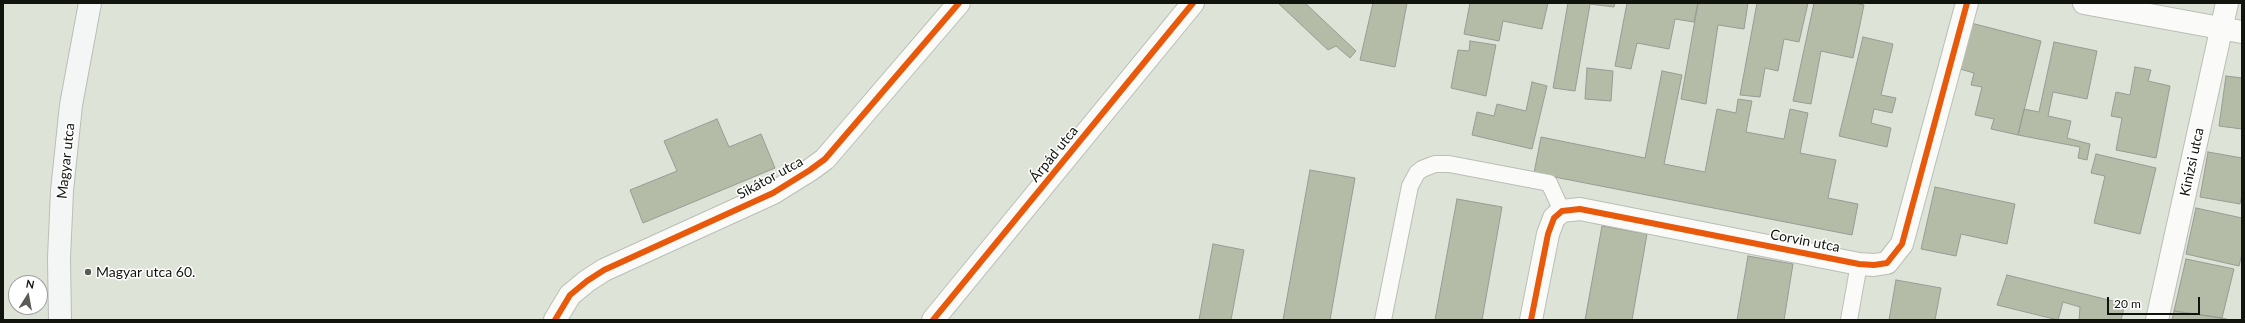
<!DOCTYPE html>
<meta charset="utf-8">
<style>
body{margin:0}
#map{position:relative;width:2245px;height:323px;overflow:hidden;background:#dee3d8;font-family:Lato,sans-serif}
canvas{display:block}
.frame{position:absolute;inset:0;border:4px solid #11140d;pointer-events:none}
.north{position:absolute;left:8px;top:275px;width:40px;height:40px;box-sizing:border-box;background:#fff;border:1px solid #a0a19e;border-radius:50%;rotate:11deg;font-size:11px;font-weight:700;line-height:16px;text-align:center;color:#11140d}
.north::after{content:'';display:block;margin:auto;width:14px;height:18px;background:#595c54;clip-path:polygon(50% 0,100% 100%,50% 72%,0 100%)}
.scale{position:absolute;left:2107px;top:297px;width:93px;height:18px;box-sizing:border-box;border:2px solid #11140d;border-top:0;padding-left:5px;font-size:12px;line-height:14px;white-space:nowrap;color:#11140d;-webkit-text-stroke:3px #fff;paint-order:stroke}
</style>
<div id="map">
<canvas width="2245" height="323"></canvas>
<div class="frame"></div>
<div class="north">N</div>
<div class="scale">20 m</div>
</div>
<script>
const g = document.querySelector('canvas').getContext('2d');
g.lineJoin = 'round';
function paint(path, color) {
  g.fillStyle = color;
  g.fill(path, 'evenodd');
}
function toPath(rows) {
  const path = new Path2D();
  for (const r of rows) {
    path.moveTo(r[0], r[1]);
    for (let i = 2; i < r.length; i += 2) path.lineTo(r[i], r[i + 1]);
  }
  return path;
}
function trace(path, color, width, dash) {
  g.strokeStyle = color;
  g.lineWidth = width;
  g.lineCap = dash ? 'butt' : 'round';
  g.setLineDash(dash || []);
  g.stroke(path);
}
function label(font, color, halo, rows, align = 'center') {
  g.font = font + ' Lato,sans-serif';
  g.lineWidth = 3;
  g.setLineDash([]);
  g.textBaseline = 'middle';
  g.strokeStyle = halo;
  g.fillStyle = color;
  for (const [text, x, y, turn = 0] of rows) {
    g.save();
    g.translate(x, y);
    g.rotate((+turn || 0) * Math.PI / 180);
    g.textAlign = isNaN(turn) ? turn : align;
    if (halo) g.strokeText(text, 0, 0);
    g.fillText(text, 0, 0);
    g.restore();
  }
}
const building = toPath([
 [1278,3,1305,3,1356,51,1350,58,1336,46,1328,50,1278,3],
 [1373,3,1407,3,1395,67,1360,60,1373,3],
 [1470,3,1548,3,1542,29,1503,21,1499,41,1464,34,1470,3],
 [1568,3,1615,3,1614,7,1590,4,1575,91,1553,88,1568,3],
 [1627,3,1698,3,1694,22,1675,19,1669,49,1637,43,1631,69,1615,66,1627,3],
 [1698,3,1748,3,1744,29,1718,25,1706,104,1681,99,1698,3],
 [1757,3,1808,3,1799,42,1784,39,1778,71,1765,68,1760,97,1740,95,1757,3],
 [1814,3,1854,3,1864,5,1853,58,1821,51,1811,104,1793,101,1814,3],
 [1971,23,2041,41,2018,135,1991,129,1994,119,1975,115,1982,87,1971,85,1974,73,1960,69,1971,23],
 [1863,37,1893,44,1881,95,1896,98,1892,113,1874,109,1871,123,1891,128,1887,147,1839,136,1863,37],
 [1470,41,1496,45,1486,96,1451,88,1458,50,1469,51,1470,41],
 [2054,42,2097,51,2087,99,2053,92,2048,116,2071,121,2067,138,2090,144,2087,160,2078,158,2080,147,2018,135,2024,109,2039,112,2054,42],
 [2135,67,2151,70,2148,81,2170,86,2156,158,2116,150,2122,118,2111,116,2116,92,2130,95,2135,67],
 [1587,68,1613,71,1611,101,1585,99,1587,68],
 [1662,71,1682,75,1664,164,1705,172,1717,109,1736,113,1738,99,1752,101,1746,132,1784,139,1790,109,1808,113,1800,153,1836,160,1828,198,1858,204,1852,235,1534,173,1541,137,1645,158,1662,71],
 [2226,76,2242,78,2242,129,2219,126,2226,76],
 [1532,82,1547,86,1532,149,1472,135,1477,112,1494,116,1497,104,1526,111,1532,82],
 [717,119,729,147,761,134,775,168,643,223,630,190,677,171,664,141,717,119],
 [2208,152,2242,158,2242,194,2240,204,2200,197,2208,152],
 [2096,154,2156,168,2140,234,2094,223,2105,176,2091,173,2096,154],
 [1310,170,1355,178,1330,320,1283,320,1310,170],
 [1935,187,2015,204,2007,244,1961,234,1956,256,1921,249,1935,187],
 [1457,199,1502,207,1482,320,1435,320,1457,199],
 [2196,208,2242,218,2242,254,2239,266,2186,254,2196,208],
 [1602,226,1647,234,1632,320,1585,320,1602,226],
 [1213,244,1244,250,1231,320,1199,320,1213,244],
 [1748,256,1793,264,1784,320,1737,320,1748,256],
 [2186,259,2234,269,2222,318,2174,311,2186,259],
 [2007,275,2125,304,2121,320,2079,320,2080,307,2063,302,2058,320,1997,305,2007,275],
 [1896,280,1941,288,1935,320,1889,320,1896,280],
 [2174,311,2222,318,2230,320,2172,320,2174,311]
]);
const lane = toPath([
 [1383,320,1410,186,1417,173,1422,169,1435,164,1449,164,1549,183,1562,211],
 [1849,320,1859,264]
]);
const street = toPath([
 [2084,3,2242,32],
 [555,320,570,295,587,281,604,270,773,193,810,170,825,159,959,3],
 [933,320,1193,3],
 [1531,320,1548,234,1554,218,1562,211,1580,209,1859,264,1874,265,1887,263,1902,244,1967,3],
 [2157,320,2227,3]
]);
const secondary = toPath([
 [60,320,59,258,62,191,71,105,90,3]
]);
const cycleway = toPath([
 [555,320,570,295,587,281,604,270,773,193,810,170,825,159,959,3],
 [933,320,1193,3],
 [1531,320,1548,234,1554,218,1562,211,1580,209,1859,264,1874,265,1887,263,1902,244,1967,3]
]);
const markers = [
 [88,272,4,"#595c54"]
];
const streetNames = [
 ["Árpád utca",1054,154,-51],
 ["Magyar utca",66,161,-84],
 ["Kinizsi utca",2192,162,-78],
 ["Sikátor utca",770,178,-29],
 ["Corvin utca",1805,241,11]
];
const poiNames = [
 ["Magyar utca 60.",96,272]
];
paint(building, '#b4bca7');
trace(building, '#989b93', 1);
trace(lane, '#babeb5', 18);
trace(street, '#babeb5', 24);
trace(secondary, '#babeb5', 24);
trace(lane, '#fafbf9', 16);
trace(street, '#fafbf9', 22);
trace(secondary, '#f4f5f5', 22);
trace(cycleway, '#e8590c', 6);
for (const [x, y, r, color] of markers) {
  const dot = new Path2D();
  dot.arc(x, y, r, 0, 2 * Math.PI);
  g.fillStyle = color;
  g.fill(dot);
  trace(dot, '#fff', 1.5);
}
label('14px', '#11140d', '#fff', streetNames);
label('14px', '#11140d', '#fff', poiNames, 'left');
</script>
